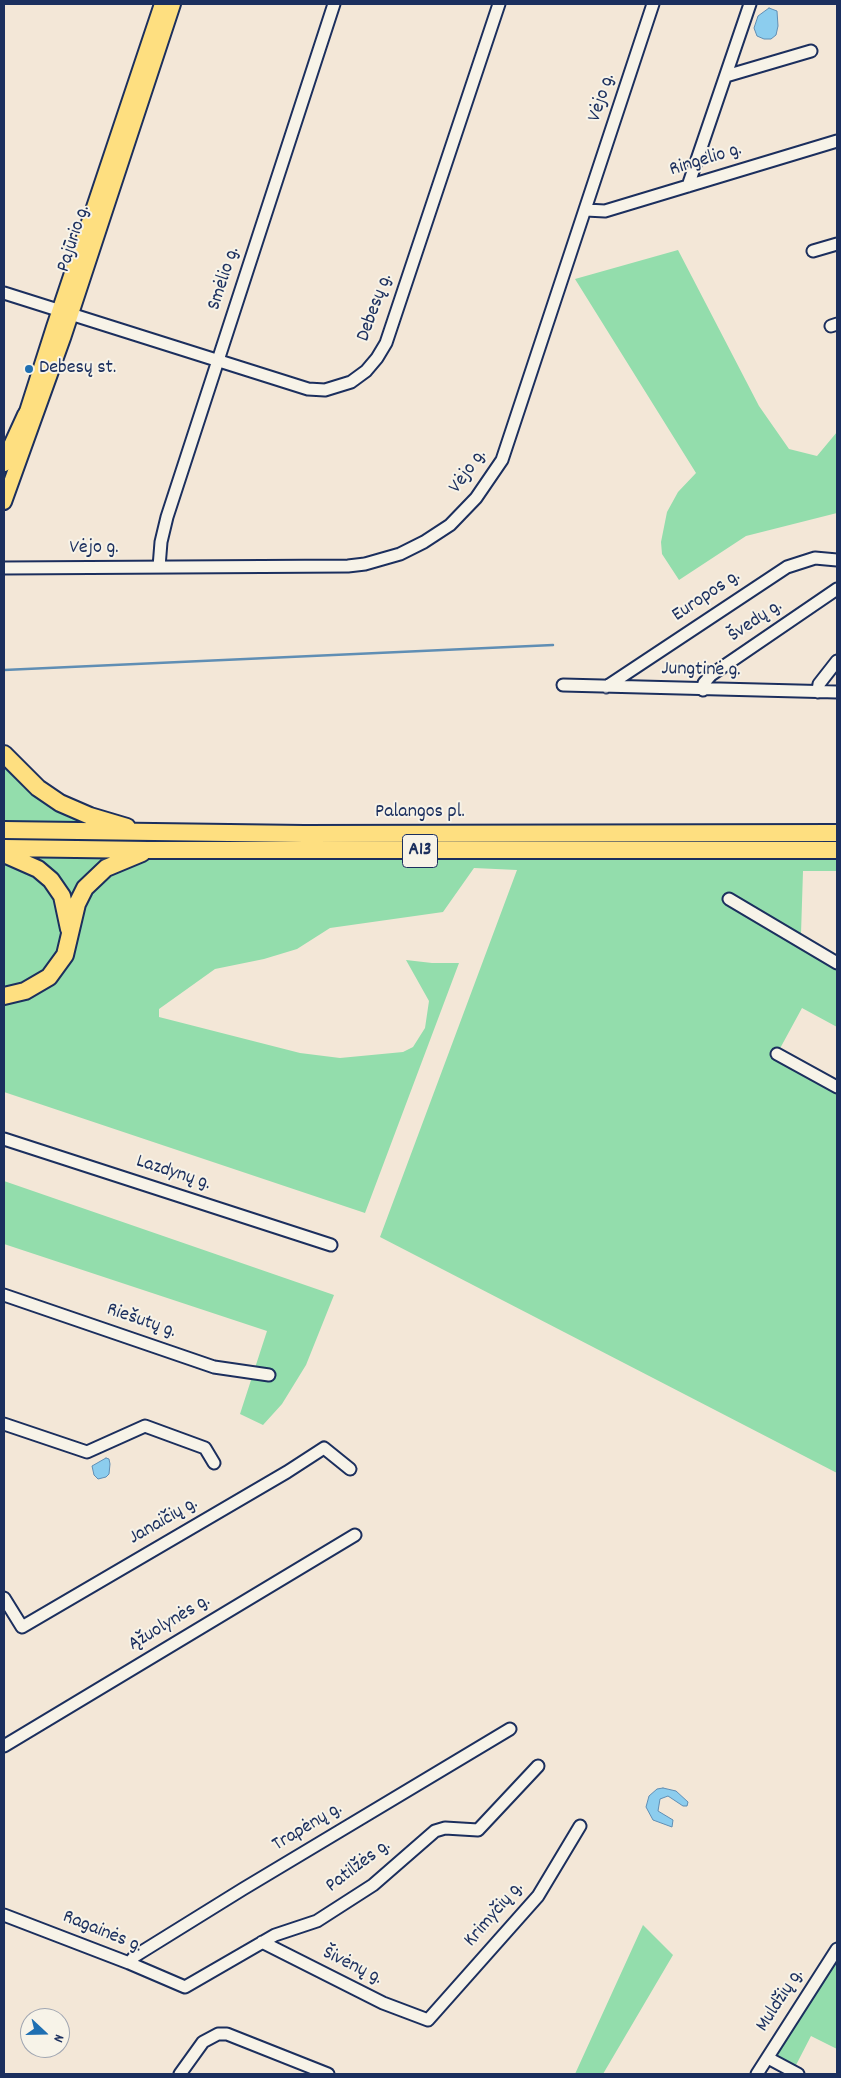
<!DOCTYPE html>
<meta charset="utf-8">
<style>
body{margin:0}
#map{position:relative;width:841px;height:2078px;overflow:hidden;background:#f3e7d7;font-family:Dekko,sans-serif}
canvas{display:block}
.frame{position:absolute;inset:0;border:5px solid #1b2f5e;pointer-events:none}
.north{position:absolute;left:20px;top:2008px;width:50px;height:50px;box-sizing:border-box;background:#f7f3e8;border:1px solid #9fa5b1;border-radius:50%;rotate:111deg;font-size:14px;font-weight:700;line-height:20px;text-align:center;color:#1b2f5e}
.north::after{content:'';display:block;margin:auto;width:18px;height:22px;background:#1f6fb2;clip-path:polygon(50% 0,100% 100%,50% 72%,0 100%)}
</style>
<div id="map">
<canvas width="841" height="2078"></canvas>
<div class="frame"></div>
<div class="north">N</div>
</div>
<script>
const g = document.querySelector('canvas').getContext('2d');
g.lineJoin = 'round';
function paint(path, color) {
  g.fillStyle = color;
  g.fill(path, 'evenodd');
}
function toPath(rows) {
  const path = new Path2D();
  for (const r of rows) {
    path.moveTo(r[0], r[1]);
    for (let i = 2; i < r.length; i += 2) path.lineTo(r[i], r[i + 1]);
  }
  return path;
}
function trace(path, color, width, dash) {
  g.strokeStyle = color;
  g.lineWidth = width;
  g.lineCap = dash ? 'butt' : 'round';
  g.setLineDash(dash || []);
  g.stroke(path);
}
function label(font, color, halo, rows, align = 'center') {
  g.font = font + ' Dekko,sans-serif';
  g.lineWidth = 4;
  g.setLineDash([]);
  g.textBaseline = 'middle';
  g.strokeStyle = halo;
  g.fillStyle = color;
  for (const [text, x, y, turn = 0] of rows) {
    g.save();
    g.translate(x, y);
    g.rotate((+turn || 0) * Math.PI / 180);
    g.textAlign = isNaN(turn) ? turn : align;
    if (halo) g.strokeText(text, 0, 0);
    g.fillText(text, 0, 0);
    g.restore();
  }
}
const green = toPath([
 [678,250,759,406,789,449,817,456,837,432,837,513,746,536,679,580,662,554,661,542,667,512,678,492,696,473,575,279],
 [4,762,98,824,4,822],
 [22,854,119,856,72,911],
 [4,860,46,881,64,919,62,945,53,962,37,979,4,991],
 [149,860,837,860,837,871,803,871,801,934,837,957,837,1027,802,1008,777,1054,837,1092,837,1473,380,1237,517,870,474,868,443,912,330,928,297,949,264,959,215,969,159,1009,159,1017,300,1053,340,1058,403,1052,413,1047,425,1028,429,1001,406,960,432,963,459,963,365,1213,4,1092,4,1004,39,991,97,880,133,862],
 [4,1181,334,1295,306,1365,282,1404,263,1425,240,1414,267,1331,4,1244],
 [643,1925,673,1955,603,2074,575,2074],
 [837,1956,837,2049,811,2036,795,2067,776,2056,776,2052]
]);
const water = toPath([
 [769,8,777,11,778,26,776,35,771,39,764,39,757,36,754,28,758,16,769,8],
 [106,1458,109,1459,110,1464,109,1474,106,1477,98,1479,94,1475,92,1466,106,1458],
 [663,1788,676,1791,688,1802,687,1806,683,1806,668,1796,660,1799,658,1811,673,1820,672,1827,653,1820,646,1807,649,1796,657,1789,663,1788]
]);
const stream = toPath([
 [4,670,553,645]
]);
const minor = toPath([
 [726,76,811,51],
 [688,186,750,4],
 [586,210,605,211,837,141],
 [813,251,837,244],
 [4,293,308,389,325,390,351,382,366,371,377,358,386,343,499,4],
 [831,326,837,324],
 [159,567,161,542,167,517,334,4],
 [4,568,348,566,365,564,400,554,424,542,450,525,476,498,502,460,653,4],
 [563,685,837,692],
 [606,687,787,567,815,558,837,560],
 [703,690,704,683,711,675,837,589],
 [818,692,819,684,837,661],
 [729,899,837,963],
 [777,1054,837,1087],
 [4,1139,331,1245],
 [4,1295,214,1367,269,1375],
 [4,1424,87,1452,145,1426,205,1448,214,1463],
 [4,1598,22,1627,287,1472,324,1448,350,1469],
 [4,1746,355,1535],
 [4,1915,129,1963,185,1987,275,1935,317,1921,373,1885,435,1831,445,1828,478,1830,538,1766],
 [262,1942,383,2003,428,2020,538,1896,580,1826],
 [129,1963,135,1956,243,1889,510,1729],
 [768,2058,798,2074],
 [180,2074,203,2042,218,2034,227,2034,328,2074],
 [757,2074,837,1949]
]);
const major = toPath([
 [24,421,54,327,162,4],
 [4,502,63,338,173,4]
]);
const highway = toPath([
 [4,463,26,415],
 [4,754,38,788,60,803,90,816,127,827],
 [4,830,304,834,837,833],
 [4,848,148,850,837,850],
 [4,854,38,869,51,880,62,896,69,929],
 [4,996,25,991,49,977,65,955,77,904,85,888,106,868,142,853]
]);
const markers = [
 [29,369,5,"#1f6fb2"]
];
const shields = [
 [420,851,35]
];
const shieldNames = [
 ["A13",420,851]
];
const streetNames = [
 ["Vėjo g.",603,98,-72],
 ["Ringelio g.",706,161,-17],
 ["Pajūrio g.",75,239,-72],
 ["Smėlio g.",225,279,-72],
 ["Debesų g.",376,308,-70],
 ["Vėjo g.",469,472,-54],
 ["Vėjo g.",94,549],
 ["Europos g.",707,597,-34],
 ["Švedų g.",756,622,-34],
 ["Jungtinė g.",701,671,1],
 ["Palangos pl.",420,813],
 ["Lazdynų g.",173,1174,18],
 ["Riešutų g.",141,1322,19],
 ["Janaičių g.",164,1522,-30],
 ["Ąžuolynės g.",170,1624,-31],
 ["Trapėnų g.",308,1828,-31],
 ["Patilžės g.",359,1867,-37],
 ["Krimyčių g.",495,1915,-49],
 ["Ragainės g.",102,1933,22],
 ["Šivėnų g.",352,1967,26],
 ["Muldžių g.",781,2001,-57]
];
const poiNames = [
 ["Debesų st.",39,369]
];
paint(green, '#93ddac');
paint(water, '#8ccdee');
trace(water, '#5f8eb4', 1);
trace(stream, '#5f8eb4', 2.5);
trace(minor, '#1b2f5e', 15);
trace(major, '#1b2f5e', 18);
trace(highway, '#1b2f5e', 20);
trace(minor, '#f7f3e8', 11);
trace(major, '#fedf80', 14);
trace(highway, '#fedf80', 16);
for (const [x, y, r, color] of markers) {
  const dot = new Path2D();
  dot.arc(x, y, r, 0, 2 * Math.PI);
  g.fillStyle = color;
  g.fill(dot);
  trace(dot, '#f7f3e8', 2);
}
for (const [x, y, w] of shields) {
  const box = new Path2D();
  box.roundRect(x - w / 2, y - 16.5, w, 33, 4);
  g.fillStyle = '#f7f3e8';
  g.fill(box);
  trace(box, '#1b2f5e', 1);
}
label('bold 19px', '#1b2f5e', null, shieldNames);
label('20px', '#1b2f5e', '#f7f3e8', streetNames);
label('20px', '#1b2f5e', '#f7f3e8', poiNames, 'left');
</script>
